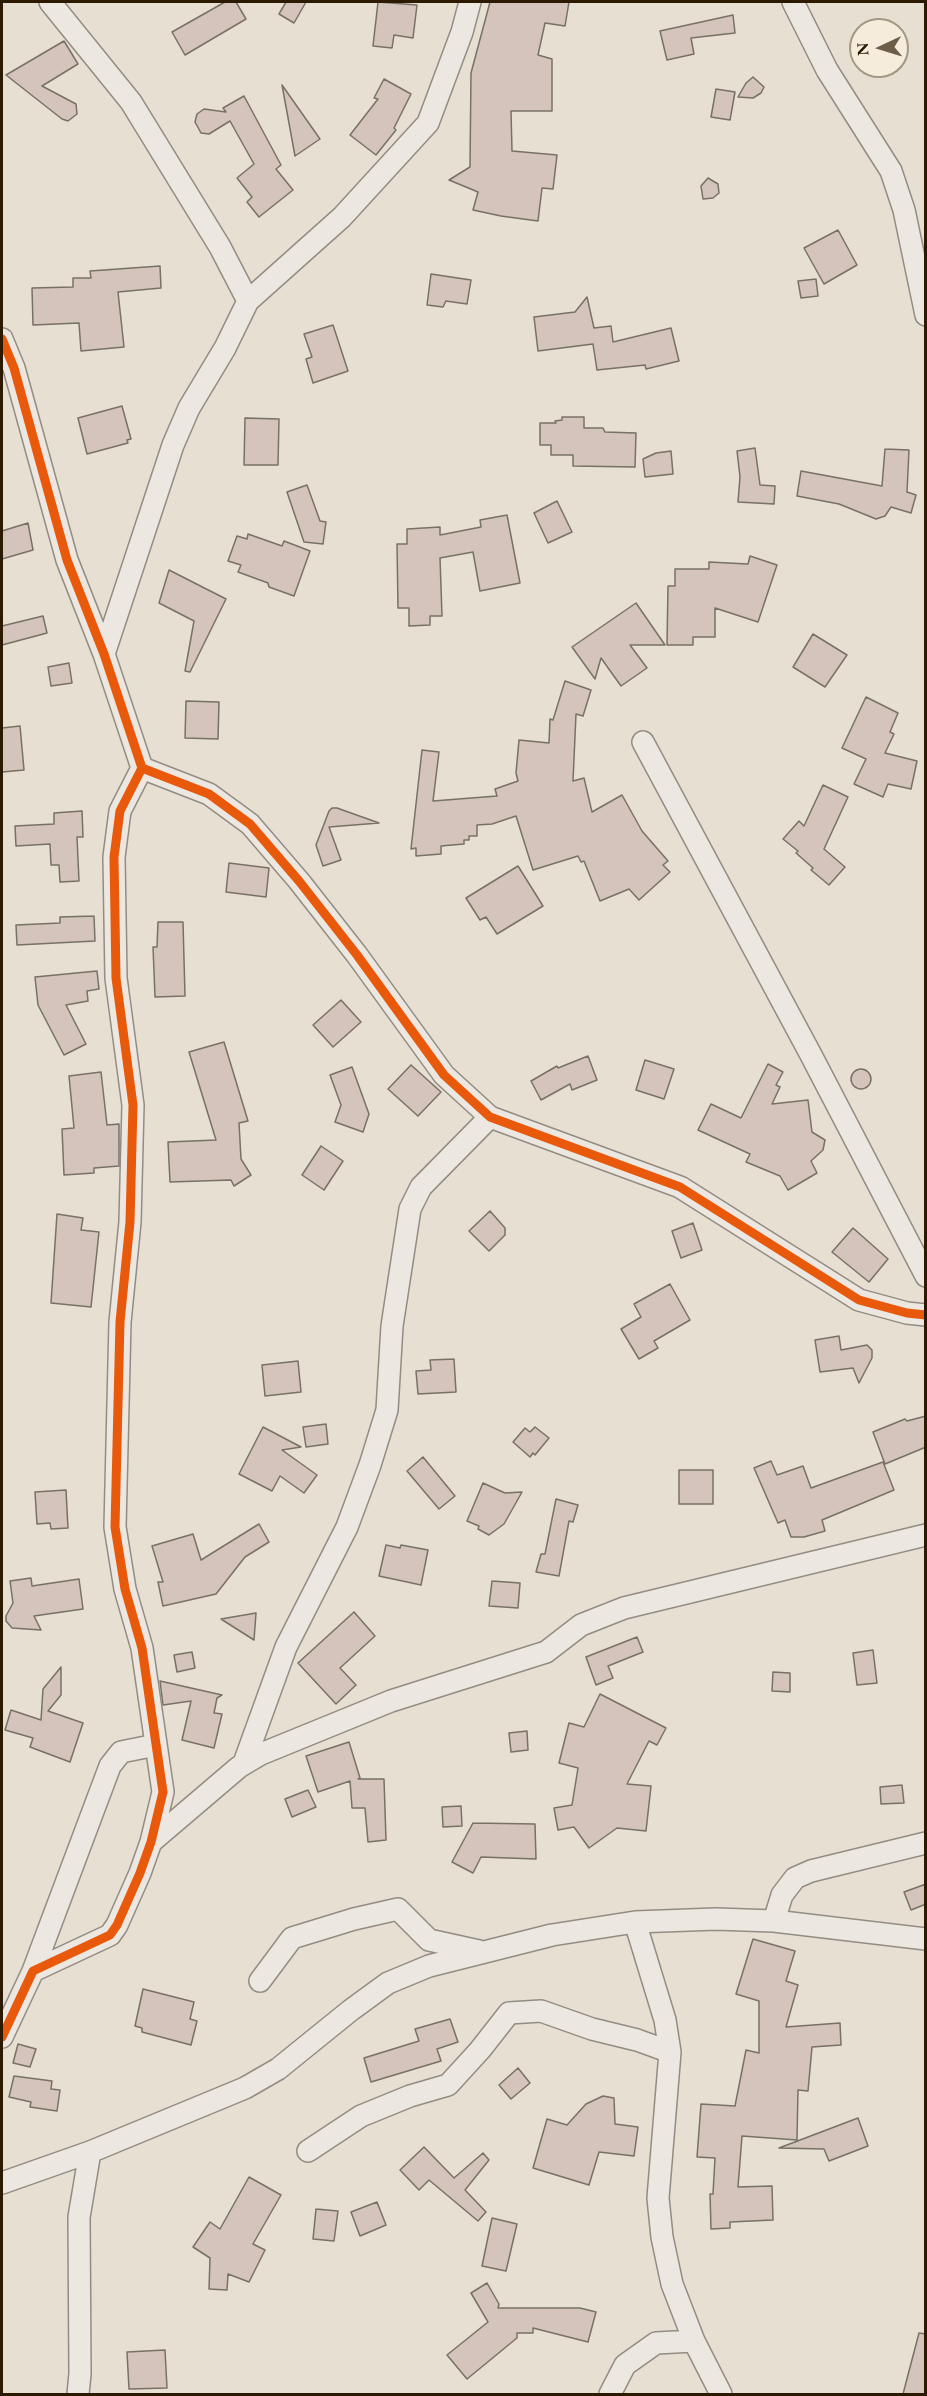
<!DOCTYPE html>
<style>
body{margin:0}
#map{position:relative;width:927px;height:2396px;overflow:hidden;background:#e7dfd2;font-family:"EB Garamond",serif}
canvas{display:block}
.frame{position:absolute;inset:0;border:3px solid #2b1900;pointer-events:none}
.north{position:absolute;left:849px;top:18px;width:60px;height:60px;box-sizing:border-box;background:#f5ecdc;border:2px solid #a49884;border-radius:50%;rotate:266deg;font-size:16px;font-weight:700;line-height:24px;text-align:center;color:#2b1900}
.north::after{content:'';display:block;margin:auto;width:21px;height:27px;background:#6d5e4a;clip-path:polygon(50% 0,100% 100%,50% 72%,0 100%)}
</style>
<div id="map">
<canvas width="927" height="2396"></canvas>
<div class="frame"></div>
<div class="north">N</div>
</div>
<script>
const g = document.querySelector('canvas').getContext('2d');
g.lineJoin = 'round';
function paint(path, color) {
  g.fillStyle = color;
  g.fill(path, 'evenodd');
}
function toPath(rows) {
  const path = new Path2D();
  for (const r of rows) {
    if (r.length === 3) {
      path.moveTo(r[0] + r[2], r[1]);
      path.arc(r[0], r[1], r[2], 0, 2 * Math.PI);
      continue;
    }
    path.moveTo(r[0], r[1]);
    for (let i = 2; i < r.length; i += 2) path.lineTo(r[i], r[i + 1]);
  }
  return path;
}
function trace(path, color, width, dash) {
  g.strokeStyle = color;
  g.lineWidth = width;
  g.lineCap = dash ? 'butt' : 'round';
  g.setLineDash(dash || []);
  g.stroke(path);
}
const building = toPath([
 [225,2,236,2,246,19,185,55,172,32,225,2],
 [286,2,306,2,294,23,279,14,286,2],
 [378,2,417,5,413,38,394,35,392,48,373,46,378,2],
 [490,2,569,2,565,26,545,23,538,55,552,59,552,111,511,111,512,151,557,155,553,189,542,188,538,221,501,216,473,210,478,192,449,180,470,167,471,73,490,2],
 [733,15,735,33,691,38,694,54,667,60,660,31,733,15],
 [64,41,78,64,42,86,76,104,77,114,68,121,62,119,6,75,64,41],
 [753,77,764,87,761,93,753,98,738,97,746,83,753,77],
 [384,79,411,94,394,128,396,130,376,155,350,135,378,99,374,98,384,79],
 [282,85,320,139,295,156,282,85],
 [716,89,735,92,730,120,711,117,716,89],
 [244,96,281,165,276,169,293,190,259,217,247,202,252,197,237,178,254,164,230,121,209,134,201,133,195,122,197,114,204,109,226,112,223,108,244,96],
 [708,178,718,184,719,193,713,198,703,199,701,186,708,178],
 [838,230,857,265,824,284,804,248,838,230],
 [160,266,161,288,118,292,124,347,81,351,79,323,33,325,32,288,73,287,73,278,91,278,90,271,160,266],
 [431,274,471,280,467,304,446,301,443,307,427,305,431,274],
 [816,279,818,296,801,298,798,281,816,279],
 [587,297,594,328,611,326,613,342,671,328,679,361,646,369,645,365,597,370,593,344,538,351,534,317,575,312,587,297],
 [333,325,348,371,313,383,306,359,312,357,304,334,333,325],
 [122,406,131,439,127,440,128,443,87,454,78,418,122,406],
 [562,417,584,417,584,428,603,428,605,432,636,433,635,467,573,466,573,455,551,455,551,445,540,445,540,423,556,423,555,421,562,420,562,417],
 [245,418,279,419,278,465,244,465,245,418],
 [755,448,760,485,775,486,774,504,738,502,740,477,737,451,755,448],
 [885,449,909,450,907,492,916,495,911,513,891,507,885,516,876,519,839,504,797,496,801,471,882,486,885,449],
 [671,451,673,474,645,477,643,459,656,453,671,451],
 [307,485,320,521,326,522,323,544,304,542,287,492,307,485],
 [557,501,572,532,548,543,534,513,557,501],
 [507,515,520,583,480,591,473,552,440,558,442,616,430,616,430,625,409,626,409,608,398,608,397,544,407,544,407,529,440,527,440,535,481,527,480,520,507,515],
 [28,523,33,550,2,559,2,531,28,523],
 [248,534,282,546,284,541,310,551,294,596,269,587,268,583,238,572,241,565,228,561,237,536,247,539,248,534],
 [750,556,777,565,758,622,715,608,715,637,693,637,693,645,667,645,668,586,675,586,675,569,709,569,709,562,748,564,750,556],
 [169,570,226,599,190,672,185,671,194,621,159,603,169,570],
 [636,603,665,645,630,645,647,668,621,686,601,658,595,679,572,647,636,603],
 [43,616,47,633,2,645,2,626,43,616],
 [813,634,847,655,825,687,793,667,813,634],
 [69,663,72,683,51,686,48,667,69,663],
 [565,681,591,690,583,716,576,714,573,781,584,778,592,812,622,795,642,831,668,861,663,865,670,872,639,900,629,889,600,901,584,861,581,862,578,856,533,870,516,816,492,824,477,825,477,836,469,836,469,840,464,840,464,844,441,846,441,854,416,856,416,848,411,849,422,750,439,752,433,801,497,796,495,789,518,781,516,773,519,740,549,743,550,719,553,720,565,681],
 [866,697,898,713,890,732,894,734,885,753,917,761,911,789,888,784,883,797,854,784,866,759,842,748,866,697],
 [186,701,219,702,218,739,185,738,186,701],
 [20,726,24,770,2,772,2,728,20,726],
 [823,785,848,797,824,849,845,867,829,885,811,870,813,868,796,853,798,851,783,839,799,821,804,826,823,785],
 [332,808,337,808,379,823,329,827,341,860,323,866,316,845,329,811,332,808],
 [82,811,83,837,77,837,79,881,60,882,59,865,51,865,50,844,16,846,15,826,54,824,54,813,82,811],
 [229,863,269,868,266,897,226,892,229,863],
 [518,866,543,906,497,934,486,917,480,920,466,898,518,866],
 [94,916,95,941,17,945,16,925,60,923,60,917,94,916],
 [158,922,183,922,185,996,155,997,153,947,157,947,158,922],
 [97,971,99,989,87,991,88,1001,66,1005,86,1044,64,1055,38,1005,35,977,97,971],
 [341,1000,361,1022,333,1047,313,1025,341,1000],
 [224,1042,248,1121,239,1123,241,1159,251,1175,234,1186,231,1180,170,1182,168,1142,216,1140,189,1052,224,1042],
 [588,1056,597,1080,572,1090,570,1084,541,1100,531,1081,557,1066,558,1068,588,1056],
 [645,1060,674,1069,664,1099,636,1090,645,1060],
 [768,1064,783,1072,776,1085,780,1087,772,1104,808,1100,812,1132,825,1140,823,1150,811,1161,817,1173,788,1190,780,1176,746,1162,750,1154,698,1130,711,1104,741,1118,768,1064],
 [411,1065,441,1092,418,1116,388,1089,411,1065],
 [352,1067,369,1114,363,1132,335,1122,341,1105,330,1075,352,1067],
 [861,1079,10],
 [101,1072,107,1125,119,1124,119,1166,94,1168,94,1173,64,1175,62,1129,74,1128,69,1076,101,1072],
 [321,1146,343,1161,324,1190,302,1175,321,1146],
 [490,1211,505,1228,505,1235,489,1251,469,1231,490,1211],
 [57,1214,83,1218,81,1230,99,1232,91,1307,51,1303,57,1214],
 [693,1223,702,1250,681,1258,672,1231,693,1223],
 [853,1228,888,1259,869,1282,832,1252,853,1228],
 [670,1284,690,1320,654,1341,658,1348,639,1359,621,1329,641,1317,634,1304,670,1284],
 [839,1336,841,1350,867,1345,872,1350,872,1358,859,1383,853,1368,820,1372,815,1340,839,1336],
 [454,1359,456,1392,418,1394,416,1371,431,1370,430,1360,454,1359],
 [298,1361,301,1392,265,1396,262,1365,298,1361],
 [926,1416,926,1447,885,1464,873,1432,905,1419,907,1421,926,1416],
 [326,1424,328,1444,306,1447,303,1427,326,1424],
 [263,1427,301,1447,282,1450,317,1475,304,1493,280,1476,272,1491,239,1474,263,1427],
 [535,1427,549,1438,535,1455,533,1453,530,1457,513,1442,525,1428,530,1432,535,1427],
 [423,1457,455,1496,439,1509,407,1471,423,1457],
 [771,1461,777,1475,803,1466,811,1488,883,1462,894,1490,822,1520,825,1531,804,1537,791,1537,785,1520,778,1523,754,1468,771,1461],
 [679,1470,713,1470,713,1504,679,1504,679,1470],
 [483,1483,505,1493,522,1492,504,1524,489,1535,478,1529,479,1526,467,1521,483,1483],
 [66,1490,68,1528,51,1529,50,1523,37,1524,35,1492,66,1490],
 [556,1499,578,1505,573,1522,569,1521,559,1576,536,1572,541,1554,545,1554,556,1499],
 [259,1524,269,1542,245,1557,216,1594,163,1606,158,1582,163,1582,152,1546,193,1534,201,1560,259,1524],
 [386,1545,400,1548,401,1545,428,1550,421,1585,379,1576,386,1545],
 [31,1578,32,1586,79,1579,83,1609,34,1616,41,1630,12,1628,6,1621,6,1616,13,1603,10,1581,31,1578],
 [492,1581,520,1583,518,1608,489,1606,492,1581],
 [354,1612,375,1636,340,1668,356,1685,336,1704,298,1663,354,1612],
 [256,1613,254,1640,221,1619,256,1613],
 [637,1637,643,1652,608,1666,613,1678,596,1685,586,1657,637,1637],
 [873,1650,877,1683,857,1685,853,1653,873,1650],
 [192,1652,195,1668,177,1672,174,1655,192,1652],
 [61,1667,61,1695,48,1711,83,1723,70,1762,30,1747,33,1738,5,1730,11,1710,41,1720,43,1689,61,1667],
 [773,1672,790,1673,790,1692,772,1691,773,1672],
 [160,1681,222,1695,217,1698,214,1713,222,1714,214,1748,182,1740,191,1701,163,1705,160,1681],
 [600,1694,666,1728,657,1745,649,1741,627,1784,651,1786,646,1831,617,1828,589,1848,574,1827,558,1830,554,1808,572,1805,578,1768,559,1763,569,1723,584,1727,600,1694],
 [527,1731,528,1750,511,1752,509,1733,527,1731],
 [349,1742,360,1778,358,1779,384,1779,386,1840,368,1842,365,1808,352,1808,350,1781,318,1792,306,1756,349,1742],
 [902,1785,904,1803,881,1804,880,1787,902,1785],
 [308,1790,316,1807,292,1817,285,1799,308,1790],
 [461,1806,462,1826,443,1827,442,1807,461,1806],
 [473,1823,535,1824,536,1859,481,1857,473,1873,452,1862,473,1823],
 [926,1884,926,1904,911,1910,904,1892,926,1884],
 [753,1939,795,1951,786,1981,798,1985,786,2027,840,2023,841,2045,812,2047,808,2091,798,2090,797,2140,742,2136,738,2187,772,2186,773,2220,730,2222,730,2228,711,2229,710,2194,713,2194,715,2158,697,2157,701,2104,735,2106,746,2050,759,2053,759,2001,736,1994,753,1939],
 [143,1989,194,2002,190,2019,197,2021,191,2045,142,2032,142,2028,135,2026,143,1989],
 [450,2019,458,2042,437,2049,441,2061,371,2082,364,2058,419,2041,415,2029,450,2019],
 [18,2044,36,2049,30,2067,13,2063,18,2044],
 [518,2068,530,2083,511,2099,499,2085,518,2068],
 [14,2076,52,2081,51,2089,60,2090,57,2111,30,2107,31,2102,9,2097,14,2076],
 [603,2096,614,2098,615,2124,638,2127,634,2156,599,2152,589,2185,533,2168,547,2119,567,2125,586,2104,603,2096],
 [858,2118,868,2146,829,2161,824,2149,779,2148,858,2118],
 [424,2147,454,2178,483,2153,489,2160,465,2190,486,2212,478,2221,429,2180,419,2190,400,2170,424,2147],
 [249,2177,281,2195,253,2244,265,2250,249,2282,228,2274,227,2290,209,2289,210,2258,193,2247,210,2222,220,2229,249,2177],
 [377,2202,386,2225,360,2236,351,2212,377,2202],
 [316,2209,338,2211,334,2241,313,2239,316,2209],
 [492,2218,517,2224,506,2271,482,2266,492,2218],
 [487,2283,499,2304,498,2308,580,2308,596,2312,588,2342,533,2328,533,2333,517,2333,517,2338,467,2379,447,2355,488,2322,471,2293,487,2283],
 [919,2333,926,2334,926,2394,903,2394,919,2333],
 [165,2350,167,2388,129,2389,127,2352,165,2350]
]);
const minor = toPath([
 [50,2,131,102,220,247,248,301],
 [793,2,827,70,891,171,904,210,926,315],
 [2,339,14,368,67,560,104,654,142,768,209,794,250,824,299,881,357,955,444,1075,490,1117,680,1187,859,1300,907,1313,926,1315],
 [104,654,173,445,189,408,225,348,248,301,342,217,428,123,462,32,470,2],
 [643,742,811,1055,926,1276],
 [244,1763,286,1647,347,1527,370,1465,387,1410,392,1326,410,1209,421,1187,490,1117],
 [151,1842,239,1767,261,1754,391,1701,546,1652,581,1625,624,1608,926,1535],
 [774,1921,782,1895,795,1878,811,1871,926,1843],
 [635,1922,665,2020,670,2052,658,2198,662,2237,672,2284,694,2341,721,2394],
 [33,1971,110,1766,121,1752,156,1745],
 [260,1981,292,1938,354,1919,398,1909,429,1940,479,1951],
 [2,2037,33,1971,110,1935,117,1925,140,1873,151,1842,163,1792,142,1648,125,1589,115,1527,120,1322,130,1222,133,1105,116,978,114,857,120,811,142,768],
 [308,2151,361,2116,410,2096,448,2085,480,2050,509,2013,541,2011,592,2029,637,2040,670,2052],
 [2,2183,90,2152,245,2088,278,2069,351,2010,388,1983,429,1966,552,1935,635,1922,716,1919,774,1921,926,1939],
 [78,2394,80,2374,79,2217,90,2152],
 [610,2394,625,2365,656,2343,694,2341]
]);
const cycleway = toPath([
 [2,339,14,368,67,560,104,654,142,768,209,794,250,824,299,881,357,955,444,1075,490,1117,680,1187,859,1300,907,1313,926,1315],
 [2,2037,33,1971,110,1935,117,1925,140,1873,151,1842,163,1792,142,1648,125,1589,115,1527,120,1322,130,1222,133,1105,116,978,114,857,120,811,142,768]
]);
paint(building, '#d4c4bb');
trace(building, '#787166', 1.5);
trace(minor, '#938c82', 24);
trace(minor, '#ece8e1', 21);
trace(cycleway, '#e8590c', 9);
</script>
